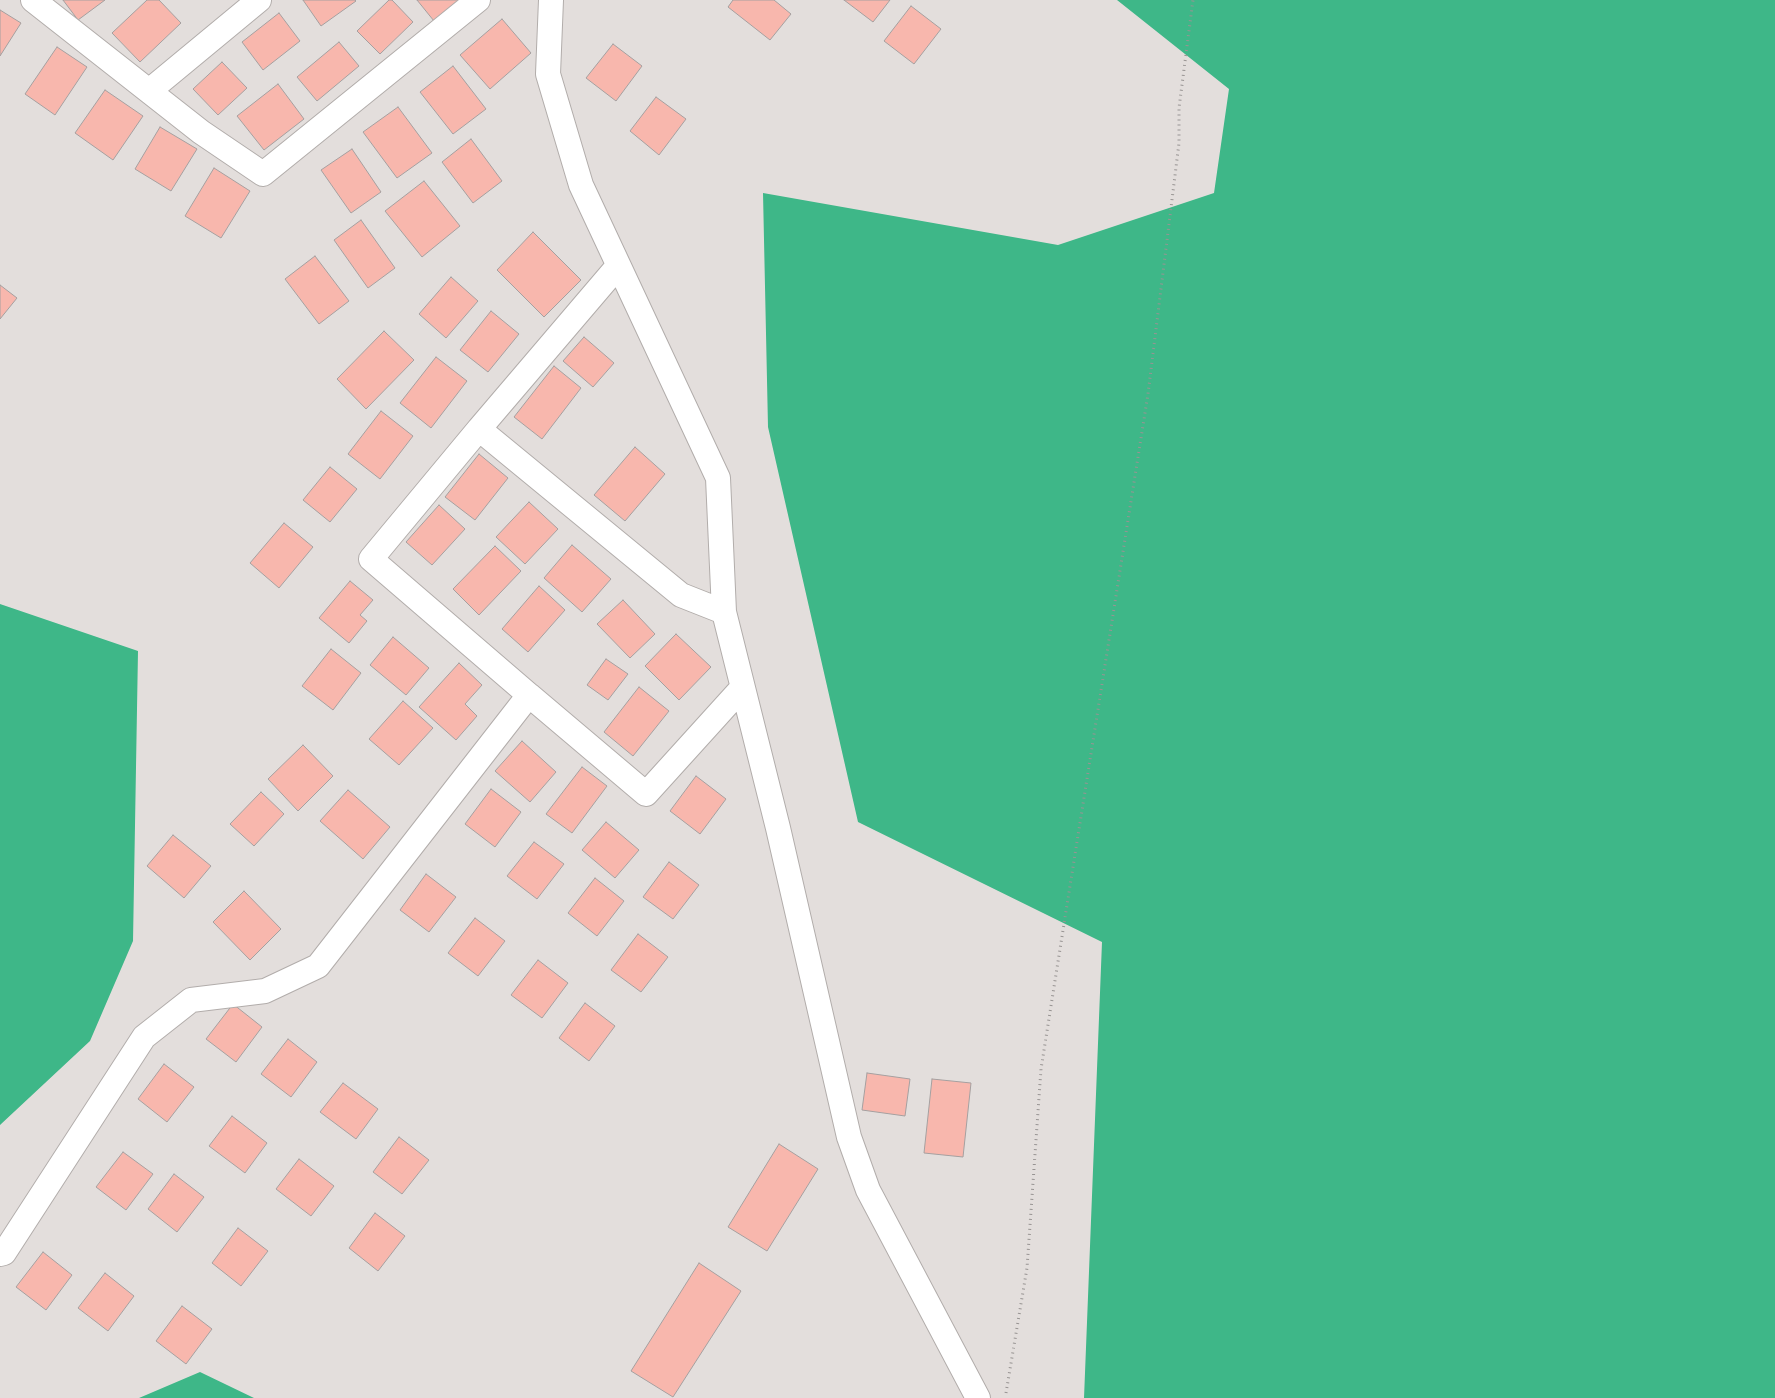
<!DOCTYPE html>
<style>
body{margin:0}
canvas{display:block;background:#e3dedc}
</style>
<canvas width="1775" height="1398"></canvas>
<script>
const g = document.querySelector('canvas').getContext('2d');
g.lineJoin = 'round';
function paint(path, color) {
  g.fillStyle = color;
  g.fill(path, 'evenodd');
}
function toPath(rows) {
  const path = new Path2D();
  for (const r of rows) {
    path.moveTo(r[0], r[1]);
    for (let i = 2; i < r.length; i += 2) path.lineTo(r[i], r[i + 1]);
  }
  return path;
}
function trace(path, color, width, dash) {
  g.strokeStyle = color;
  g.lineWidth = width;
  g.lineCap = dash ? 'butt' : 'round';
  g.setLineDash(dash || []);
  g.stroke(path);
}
const forest = toPath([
 [1117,0,1775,0,1775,1398,1084,1398,1102,942,858,822,768,427,763,193,1058,245,1214,193,1229,89],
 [0,604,138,651,133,941,90,1041,0,1125],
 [200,1372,254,1398,139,1398]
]);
const building = toPath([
 [63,0,105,0,78,20,63,0],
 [147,0,159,0,181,23,140,62,112,33,147,0],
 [303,0,355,0,356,1,321,26,303,0],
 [389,0,392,0,413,22,380,54,357,31,389,0],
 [417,0,459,0,434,21,417,0],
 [733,0,774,0,791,14,770,40,728,7,733,0],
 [844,0,890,0,873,22,844,0],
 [911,6,941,29,914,64,884,41,911,6],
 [0,10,21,23,0,56,0,10],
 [279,13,300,41,263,70,242,42,279,13],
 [502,19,531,53,490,89,460,55,502,19],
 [339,42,359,66,317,101,297,77,339,42],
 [613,44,642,66,616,101,586,78,613,44],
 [57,47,87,67,55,115,25,94,57,47],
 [222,62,247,88,218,115,193,89,222,62],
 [453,66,486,109,453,134,420,92,453,66],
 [278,84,304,119,264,150,237,116,278,84],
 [105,90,143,116,113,160,75,133,105,90],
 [656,97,686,119,659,155,630,131,656,97],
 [398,107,432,153,397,178,363,132,398,107],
 [160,127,197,149,171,191,135,169,160,127],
 [471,139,502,181,473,203,442,162,471,139],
 [352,149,381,192,351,213,321,170,352,149],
 [214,168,250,191,221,238,185,216,214,168],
 [424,181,460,226,422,257,385,211,424,181],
 [361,220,395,268,368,288,334,240,361,220],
 [533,232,581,280,544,317,497,270,533,232],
 [315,256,349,301,319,324,285,279,315,256],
 [451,277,478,301,446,338,419,314,451,277],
 [0,285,17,298,0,319,0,285],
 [491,311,519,334,488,372,460,350,491,311],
 [384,331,414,360,366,409,337,379,384,331],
 [584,337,614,363,593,387,563,361,584,337],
 [436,357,467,381,431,428,400,403,436,357],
 [554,366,581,388,542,439,514,417,554,366],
 [381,411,413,436,380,479,348,454,381,411],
 [635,447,665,474,625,521,594,495,635,447],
 [479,454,508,478,475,520,445,497,479,454],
 [330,467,357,489,330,522,303,500,330,467],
 [529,502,558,529,525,564,496,537,529,502],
 [439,505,465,529,432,565,406,542,439,505],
 [284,523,313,547,279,588,250,563,284,523],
 [572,545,611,579,582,612,544,578,572,545],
 [495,546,521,571,479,615,453,589,495,546],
 [350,581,373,600,360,615,367,621,349,643,319,618,350,581],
 [539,586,565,610,528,652,502,629,539,586],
 [623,600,655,634,630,658,597,624,623,600],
 [676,634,711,667,679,700,645,666,676,634],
 [393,637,429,668,406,695,370,665,393,637],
 [331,649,361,673,333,710,302,686,331,649],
 [606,659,628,674,608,700,587,685,606,659],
 [459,663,482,685,465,704,477,716,456,740,419,707,459,663],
 [639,687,669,711,633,756,604,732,639,687],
 [403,701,433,728,399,765,369,739,403,701],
 [522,741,556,772,530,802,495,771,522,741],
 [303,745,333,776,298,811,268,779,303,745],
 [582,767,607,786,572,833,546,814,582,767],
 [696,776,726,799,700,834,670,811,696,776],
 [491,789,521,812,495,847,465,824,491,789],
 [348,790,390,827,363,859,320,821,348,790],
 [261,792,284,814,254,846,230,824,261,792],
 [606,822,639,850,615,878,582,850,606,822],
 [173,835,211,866,184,898,147,866,173,835],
 [534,842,564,864,537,899,507,876,534,842],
 [669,862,699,885,673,919,643,897,669,862],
 [426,874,456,897,429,932,400,910,426,874],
 [595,878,624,901,597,936,568,913,595,878],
 [244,891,281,929,250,960,213,922,244,891],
 [475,918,505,941,478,976,448,953,475,918],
 [638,934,668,957,641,992,611,970,638,934],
 [538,960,568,983,542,1018,511,995,538,960],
 [585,1003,615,1026,589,1061,559,1038,585,1003],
 [233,1004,262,1027,236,1062,206,1039,233,1004],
 [288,1039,317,1062,291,1097,261,1074,288,1039],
 [164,1064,194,1087,167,1122,138,1099,164,1064],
 [867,1073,910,1079,905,1116,862,1110,867,1073],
 [932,1079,971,1083,963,1157,924,1153,932,1079],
 [343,1083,378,1109,356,1139,320,1112,343,1083],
 [232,1116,267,1143,245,1173,209,1146,232,1116],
 [399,1137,429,1160,402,1194,373,1172,399,1137],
 [779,1144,818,1169,767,1251,728,1227,779,1144],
 [123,1152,153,1174,126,1210,96,1187,123,1152],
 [299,1159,334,1186,311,1216,276,1189,299,1159],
 [174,1174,204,1197,177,1232,148,1209,174,1174],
 [375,1213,405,1236,378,1271,349,1248,375,1213],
 [238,1228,268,1251,241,1286,212,1263,238,1228],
 [43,1252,72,1275,46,1310,16,1287,43,1252],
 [699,1263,741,1291,673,1397,631,1371,699,1263],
 [105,1273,134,1296,108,1331,78,1308,105,1273],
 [182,1306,212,1329,186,1364,156,1341,182,1306]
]);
const path = toPath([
 [1006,1393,1027,1268,1041,1069,1148,394,1179,143,1179,108,1193,0]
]);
const street = toPath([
 [33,0,201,132,263,174,478,0],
 [551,0,548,74,581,185,718,478,724,612,778,828,849,1137,868,1190,978,1398],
 [149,91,259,0],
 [479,429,618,266],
 [529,695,371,559,479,429,681,595,724,612],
 [0,1254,4,1253,144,1037,191,1000,265,991,318,966,529,695,646,794,742,688]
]);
paint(forest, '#3eb788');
paint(building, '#f8b7ad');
trace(building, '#a5a0a0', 1);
trace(street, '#b2adab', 26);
trace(path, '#989493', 3, [1, 4]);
trace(street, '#fff', 24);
</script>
